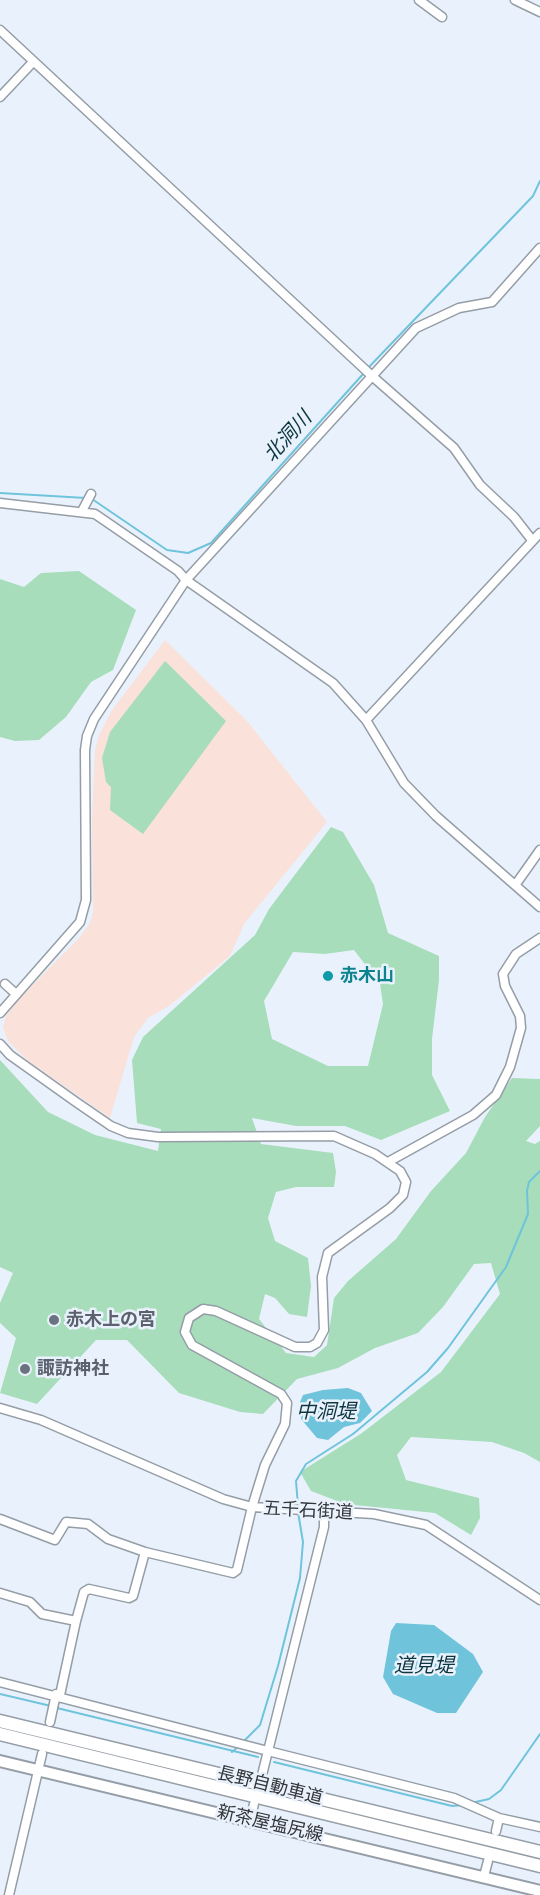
<!DOCTYPE html>
<meta charset="utf-8">
<style>
body{margin:0}
canvas{display:block;background:#e9f2fc}
</style>
<canvas width="540" height="1895"></canvas>
<script>
const g = document.querySelector('canvas').getContext('2d');
g.lineJoin = 'round';
function paint(path, color) {
  g.fillStyle = color;
  g.fill(path, 'evenodd');
}
function toPath(rows) {
  const path = new Path2D();
  for (const r of rows) {
    path.moveTo(r[0], r[1]);
    for (let i = 2; i < r.length; i += 2) path.lineTo(r[i], r[i + 1]);
  }
  return path;
}
function trace(path, color, width, dash) {
  g.strokeStyle = color;
  g.lineWidth = width;
  g.lineCap = dash ? 'butt' : 'round';
  g.setLineDash(dash || []);
  g.stroke(path);
}
function label(font, color, halo, rows, align = 'center') {
  g.font = font + ' "Noto Sans","Noto Sans JP",sans-serif';
  g.lineWidth = 5;
  g.setLineDash([]);
  g.textBaseline = 'middle';
  g.strokeStyle = halo;
  g.fillStyle = color;
  for (const [text, x, y, turn = 0] of rows) {
    g.save();
    g.translate(x, y);
    g.rotate((+turn || 0) * Math.PI / 180);
    g.textAlign = isNaN(turn) ? turn : align;
    if (halo) g.strokeText(text, 0, 0);
    g.fillText(text, 0, 0);
    g.restore();
  }
}
const industrial = toPath([
 [165,640,247,721,327,822,244,924,230,956,169,1006,148,1018,134,1037,110,1118,27,1060,8,1041,3,1027,6,1016,19,999,79,938,90,923,93,913,92,820,95,750,99,735,112,710]
]);
const green = toPath([
 [79,571,136,610,113,670,91,682,66,717,39,740,15,741,0,737,0,579,24,587,41,573],
 [165,661,226,721,143,834,110,810,111,787,106,782,102,758,110,732],
 [331,827,343,832,374,885,388,933,439,956,439,980,432,1039,432,1075,450,1111,381,1140,345,1126,296,1126,252,1118,261,1144,333,1153,336,1172,334,1187,296,1187,276,1192,268,1218,275,1241,308,1258,311,1286,307,1317,289,1314,275,1298,265,1294,259,1319,286,1353,314,1357,327,1345,334,1298,348,1281,396,1239,431,1191,466,1153,485,1117,512,1078,540,1079,540,1126,526,1141,535,1144,540,1141,540,1462,524,1453,492,1442,411,1437,397,1455,406,1480,479,1498,480,1518,471,1535,435,1513,345,1504,311,1491,300,1472,362,1433,441,1372,500,1294,491,1263,474,1264,443,1307,418,1333,375,1348,338,1368,297,1379,263,1414,240,1412,179,1393,127,1340,96,1340,37,1404,0,1393,16,1338,0,1323,0,1303,13,1273,0,1267,0,1060,48,1112,95,1135,158,1151,161,1129,137,1123,132,1060,143,1037,255,935,269,909],
 [354,950,380,984,383,1004,368,1066,328,1066,272,1039,264,1001,293,952,325,954]
]);
const water = toPath([
 [348,1388,361,1393,372,1411,360,1423,344,1427,328,1440,317,1438,301,1419,300,1402,303,1395,323,1390],
 [396,1623,434,1625,473,1654,483,1672,456,1713,437,1713,393,1694,383,1677,391,1631]
]);
const stream = toPath([
 [368,368,533,196,540,181],
 [0,493,86,498],
 [92,499,167,550,188,553,211,543,364,373],
 [298,1506,296,1481,306,1464,353,1434,427,1372,448,1348,506,1267,528,1214,527,1191,529,1182,540,1171],
 [0,1694,51,1706],
 [57,1708,258,1757],
 [243,1742,260,1725,278,1666,300,1578,303,1542,298,1512],
 [232,1752,239,1746],
 [274,1762,452,1806,463,1805],
 [471,1803,489,1799,501,1790,540,1734]
]);
const minor = toPath([
 [419,0,442,17],
 [515,0,540,12],
 [0,30,372,376,454,448,480,485,514,517,532,540],
 [0,97,33,62],
 [0,503,95,514,178,571,186,580,333,683,366,720,404,783,436,816,540,907],
 [82,511,91,494],
 [366,720,540,533],
 [516,884,540,850],
 [5,984,15,993],
 [0,1013,80,922,86,900,85,750,87,736,94,719,186,580,416,328,459,308,492,302,540,248],
 [0,1044,10,1055,76,1102,111,1126,128,1133,158,1137,334,1136,375,1154,400,1171,406,1182,403,1195,390,1208,328,1253,322,1277,324,1330,317,1343,310,1347,295,1347,216,1311,203,1309,189,1318,185,1332,192,1345,281,1394,287,1403,285,1424,265,1465,252,1507,237,1570,233,1573,145,1552,133,1596,129,1598,89,1589,84,1592,76,1621,60,1695],
 [388,1162,473,1115,496,1095,510,1067,521,1028,520,1016,505,986,503,974,516,954,540,938],
 [0,1408,41,1420,223,1499,252,1507,374,1514,426,1525,540,1600],
 [0,1519,55,1540,66,1522,88,1524,108,1539,145,1552],
 [0,1593,30,1602,42,1614,76,1621],
 [0,1682,268,1751,324,1527,324,1512],
 [50,1722,56,1694],
 [262,1775,268,1751,454,1798,499,1818,540,1827],
 [250,1819,254,1804],
 [496,1831,499,1818],
 [484,1876,488,1861],
 [9,1895,42,1754]
]);
const major = toPath([
 [0,1761,540,1891]
]);
const highway = toPath([
 [0,1721,540,1852],
 [0,1734,540,1866]
]);
const markers = [
 [328,976,6,"#0f9aa8"],
 [54,1320,6,"#6b7280"],
 [25,1369,6,"#6b7280"]
];
const cultureNames = [
 ["赤木山",340,976]
];
const worshipNames = [
 ["赤木上の宮",66,1320],
 ["諏訪神社",37,1369]
];
const streetNames = [
 ["五千石街道",308,1511,3],
 ["長野自動車道",270,1786,14],
 ["新茶屋塩尻線",270,1824,13]
];
const waterNames = [
 ["北洞川",288,437,-48],
 ["中洞堤",326,1412],
 ["道見堤",424,1666]
];
paint(industrial, '#fae1d9');
paint(green, '#a7ddba');
paint(water, '#6fc4dc');
trace(stream, '#6fc4dc', 2);
trace(minor, '#959da6', 11);
trace(major, '#959da6', 14);
trace(highway, '#959da6', 15);
trace(minor, '#fff', 8);
trace(major, '#fff', 10);
trace(highway, '#fff', 12);
for (const [x, y, r, color] of markers) {
  const dot = new Path2D();
  dot.arc(x, y, r, 0, 2 * Math.PI);
  g.fillStyle = color;
  g.fill(dot);
  trace(dot, '#e9f2fc', 2);
}
label('bold 18px', '#0d838f', '#e9f2fc', cultureNames, 'left');
label('bold 18px', '#5b616d', '#e9f2fc', worshipNames, 'left');
label('18px', '#323539', '#e9f2fc', streetNames);
label('italic 20px', '#0d3640', '#e9f2fc', waterNames);
</script>
